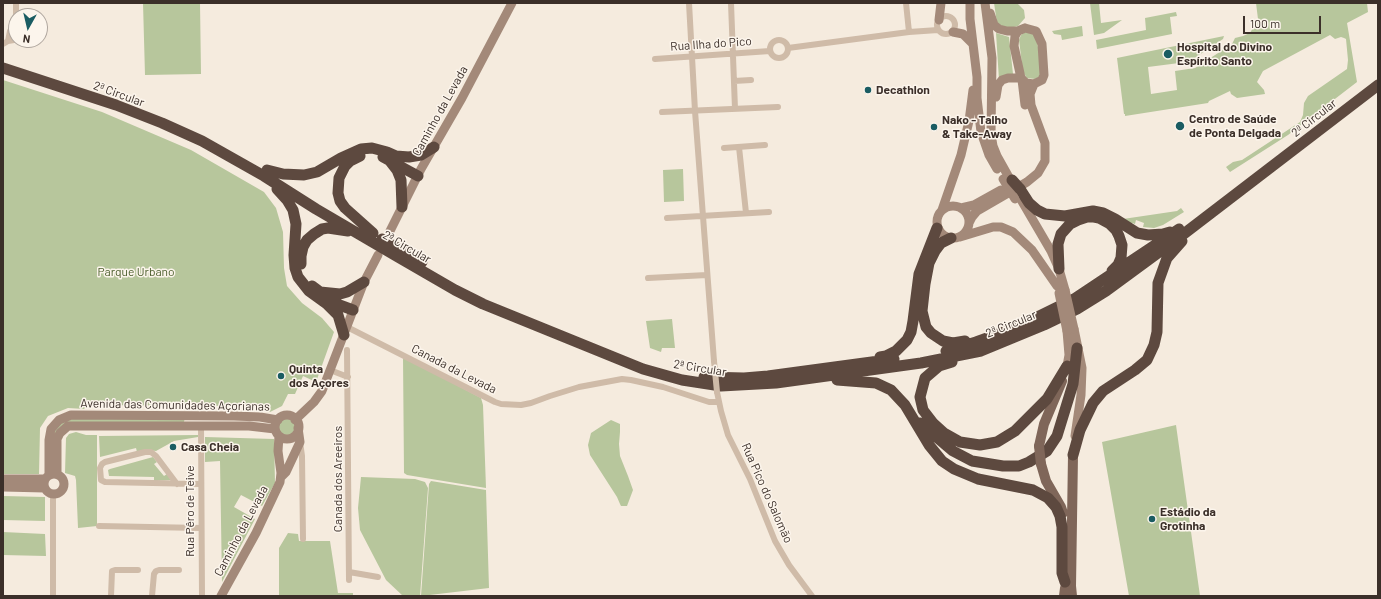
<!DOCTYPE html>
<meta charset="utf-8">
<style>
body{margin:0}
#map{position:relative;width:1381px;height:599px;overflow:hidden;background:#f5ebde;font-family:Barlow,sans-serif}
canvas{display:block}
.frame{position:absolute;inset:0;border:4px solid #3b2f29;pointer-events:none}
.north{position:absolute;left:8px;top:8px;width:40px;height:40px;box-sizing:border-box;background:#fcf5ec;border:1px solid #afa69e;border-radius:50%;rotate:188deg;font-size:11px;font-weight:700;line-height:16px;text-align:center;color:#3b2f29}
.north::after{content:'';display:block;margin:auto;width:14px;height:18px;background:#1a5c62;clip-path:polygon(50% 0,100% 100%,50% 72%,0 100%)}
.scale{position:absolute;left:1243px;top:16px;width:78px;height:18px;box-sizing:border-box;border:2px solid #3b2f29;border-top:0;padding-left:5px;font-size:12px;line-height:14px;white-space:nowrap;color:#3b2f29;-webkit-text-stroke:3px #fcf5ec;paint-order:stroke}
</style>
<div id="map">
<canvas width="1381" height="599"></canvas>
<div class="frame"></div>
<div class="north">N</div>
<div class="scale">100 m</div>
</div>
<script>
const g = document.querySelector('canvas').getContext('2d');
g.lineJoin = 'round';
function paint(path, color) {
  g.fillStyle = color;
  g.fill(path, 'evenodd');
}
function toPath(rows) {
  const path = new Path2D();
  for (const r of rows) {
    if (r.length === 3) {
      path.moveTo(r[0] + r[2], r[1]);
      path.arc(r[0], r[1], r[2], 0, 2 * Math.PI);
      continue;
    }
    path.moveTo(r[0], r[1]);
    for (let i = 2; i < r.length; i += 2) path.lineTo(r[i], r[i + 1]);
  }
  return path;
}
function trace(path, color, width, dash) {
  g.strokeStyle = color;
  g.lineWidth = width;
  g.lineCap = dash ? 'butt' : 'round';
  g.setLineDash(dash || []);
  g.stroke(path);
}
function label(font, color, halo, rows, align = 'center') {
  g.font = font + ' Barlow,sans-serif';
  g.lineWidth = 3;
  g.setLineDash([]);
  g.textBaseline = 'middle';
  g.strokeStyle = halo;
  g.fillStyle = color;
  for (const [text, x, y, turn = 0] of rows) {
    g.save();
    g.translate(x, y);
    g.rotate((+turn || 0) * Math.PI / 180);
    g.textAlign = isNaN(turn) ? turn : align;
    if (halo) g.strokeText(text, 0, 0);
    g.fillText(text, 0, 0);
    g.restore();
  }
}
const green = toPath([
 [143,3,200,3,201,74,145,75],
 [994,3,1017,3,1024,10,1025,18,1018,26,1006,29,997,23],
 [1090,3,1099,3,1101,23,1122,20,1104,33,1094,35],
 [1256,3,1367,3,1368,12,1347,23,1357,82,1288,135,1230,172,1226,167,1233,162,1242,160,1300,122,1303,115,1304,103,1308,96,1347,69,1348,60,1346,39,1344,38,1341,37,1335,39,1330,35,1263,71,1257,82,1264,90,1265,94,1237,98,1231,94,1230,91,1209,101,1208,103,1125,116,1125,114,1124,114,1117,58,1224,36,1223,39,1193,59,1187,62,1148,67,1151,94,1177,90,1175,71,1195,68,1232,44,1235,38,1243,36,1250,33,1258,19],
 [1176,12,1177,16,1170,17,1172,34,1097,49,1096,40,1146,30,1145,18],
 [1082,26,1083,36,1062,40,1061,35,1054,34,1052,31],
 [1025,32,1033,34,1037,40,1041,70,1039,77,1035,79,1027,78,1023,72,1019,40,1021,35],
 [996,33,1009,37,1013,74,999,80],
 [3,80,102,112,191,150,264,192,276,208,283,232,284,268,287,286,302,303,322,318,334,332,316,382,303,376,295,394,288,394,282,406,270,412,264,408,242,406,87,405,84,409,68,408,48,416,40,428,39,474,3,474],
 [683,169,684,201,664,202,663,170],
 [1181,208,1184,212,1163,225,1154,228,1143,227,1144,223,1136,220,1135,224,1132,223,1131,224,1123,219,1177,211],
 [672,319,675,348,662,348,661,352,650,348,646,321],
 [403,357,481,398,483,405,486,488,407,475,404,473],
 [185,417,184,422,77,422,52,439,54,429,68,418],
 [287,427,8],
 [611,420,620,424,620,432,619,444,620,456,628,476,633,490,627,506,621,506,620,504,617,497,590,455,588,445,591,433],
 [1176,425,1200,596,1129,596,1102,442],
 [76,432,86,435,97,435,97,526,78,528,76,480,75,476,65,473,66,438,69,434],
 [198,435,198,437,174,441,156,451,147,450,137,452,136,448,100,457,99,436],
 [205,437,274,439,275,483,262,506,241,495,234,507,255,519,222,582,220,461,205,462],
 [153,457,157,462,154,464,164,476,167,474,171,480,154,481,154,477,109,476,108,470,110,469],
 [361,477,415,479,425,482,428,488,420,596,403,596,386,580,360,530,358,508],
 [431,481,486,490,489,588,421,596,429,484],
 [3,496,45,497,45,521,3,520],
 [3,532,45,534,46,556,3,555],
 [288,533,298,534,299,541,330,541,338,593,353,593,353,596,279,596,279,548]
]);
const street = toPath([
 [16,3,16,28],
 [689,3,695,111,714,361],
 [731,3,735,109],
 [906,3,909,32],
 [946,25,9],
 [779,49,9],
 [8,41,10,31,15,23],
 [3,44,8,41,14,40,16,32],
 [788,48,909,32,938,30],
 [655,59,770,51],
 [734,81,751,80],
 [662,112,778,107],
 [739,147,746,213],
 [724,148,765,145],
 [667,218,769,212],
 [648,278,707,275],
 [347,327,495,402,501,404,521,405,531,403,550,396,579,387,622,379,631,380,663,387,709,402,718,402],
 [347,350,349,580],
 [330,370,348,377],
 [717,392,721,411,728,435,750,479,775,541,789,565,812,596],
 [201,425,202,596],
 [300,442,302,456,303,539],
 [177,484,156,456,151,452,145,452,105,462,102,464,100,468,101,480,105,482,200,484],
 [99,526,201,528],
 [349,572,378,577],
 [53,596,53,494],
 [111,596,112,571,115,570,138,570],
 [152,596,154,574,156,571,159,570,179,570]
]);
const secondary = toPath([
 [970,3,970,19,977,77,977,98,981,132,989,155,997,169],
 [985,3,992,58,991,134,993,146,997,156,1011,181],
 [990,13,994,25,999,29,1007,31,1018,31],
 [939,20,941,3],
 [1025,28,1036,31,1042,44,1044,75,1042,80,1034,84,1026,83,1021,78,1014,46,1015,36,1018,31,1025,28],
 [953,32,963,34,972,43],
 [1022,80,1025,105],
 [996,97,998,85,1002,80,1008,78,1021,78],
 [1020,198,1051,251,1059,269,1065,290],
 [953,222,16],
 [961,208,974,205,1001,190],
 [942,210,961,155,969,121,973,90],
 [969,223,972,217,977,211,1027,182,1038,173,1045,161,1045,143,1031,105,1030,94,1034,84],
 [390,231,421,169,462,98,512,3],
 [960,237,993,227,1001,227,1013,232,1032,250,1057,286],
 [1074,329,1082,368,1081,395,1075,436],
 [1067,331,1069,355,1067,366],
 [287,427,12],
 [295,420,314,402,322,391,364,282,378,255],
 [57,474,57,439,60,433,68,426,249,426,275,429],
 [54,484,10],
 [49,475,49,440,51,429,59,420,71,415,234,416,260,417,278,420],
 [281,477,286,472,300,442,298,428],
 [3,479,45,479],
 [3,487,45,488],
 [221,596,256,533,280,482,281,473,278,451,279,436]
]);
const primary = toPath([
 [1039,446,1044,424,1062,381],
 [1041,464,1046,481,1061,507,1063,513],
 [1064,596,1065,588],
 [1072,596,1071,586,1073,455]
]);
const highway = toPath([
 [3,68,116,105,162,123,202,141,264,176,316,209,398,257,455,290,483,304,643,369,682,380,721,386,776,383,921,363,981,351,1044,325,1077,309,1106,291,1185,233,1378,85],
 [360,156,350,161,345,166,339,178,338,193,340,201,345,208,373,233],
 [383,157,418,176],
 [390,161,397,170,401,180,402,207],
 [267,170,283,174,304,175,317,172,341,158,361,149,372,148,387,152,396,156,409,157,421,155,434,147],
 [277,189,287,200,293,210,296,224,294,255,295,268,298,277,309,291,327,304,338,315,344,335],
 [1020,189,1029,203,1037,210,1045,214,1065,216,1093,211,1103,213,1115,219,1137,233,1148,235,1163,234,1170,232],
 [951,238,941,243,935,251,929,263,925,284,922,311,926,327,931,333,943,341,953,343,965,341],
 [382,239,422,262],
 [301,264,301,256,303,247,307,240,314,234,322,229,328,228,348,231],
 [1059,269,1058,244,1061,234,1070,224,1078,220,1087,217,1094,217,1099,218,1110,224,1116,230,1119,236,1122,245,1121,258,1118,265,1112,271],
 [312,286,320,292,340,294,347,292,364,282],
 [326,300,353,310],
 [946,351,976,342,1015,328,1074,299,1179,229],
 [880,357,886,356,896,351,907,340,911,332,913,321,919,274,937,228],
 [952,362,939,366,925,378,920,397,923,410,933,423,944,433,960,442,980,445,997,442,1015,431,1047,399,1067,366],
 [704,377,744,378,768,376,894,359],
 [837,380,876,383,891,390,905,405,929,445,942,461,954,469,978,479,1033,490,1048,498,1056,507,1060,516,1062,527,1062,573,1065,582],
 [920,423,953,451,972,461,1003,466,1019,466,1029,462,1047,451,1057,436,1073,384,1077,348],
 [1073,455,1080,430,1093,403,1103,391,1135,370,1147,360,1154,345,1157,332,1158,283,1167,258,1182,241]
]);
const streetBridge = toPath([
 [714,361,717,392]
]);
const secondaryBridge = toPath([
 [1003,179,1015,199],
 [1065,290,1074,329],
 [1059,293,1067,331]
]);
const primaryBridge = toPath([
 [1039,446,1041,464]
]);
const highwayBridge = toPath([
 [1012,180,1020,189]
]);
const markers = [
 [1168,54,5,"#1a5c62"],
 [868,90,4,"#1a5c62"],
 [1180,126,5,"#1a5c62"],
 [934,127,4,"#1a5c62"],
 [281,376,4,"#1a5c62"],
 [173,447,4,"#1a5c62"],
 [1152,519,4,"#1a5c62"]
];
const streetNames = [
 ["Rua Ilha do Pico",711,44,-4],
 ["2ª Circular",119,94,20],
 ["Caminho da Levada",440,111,-61],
 ["2ª Circular",1314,118,-38],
 ["2ª Circular",407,247,30],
 ["2ª Circular",1011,324,-22],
 ["2ª Circular",700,368,9],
 ["Canada da Levada",454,369,27],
 ["Avenida das Comunidades Açorianas",175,405,1],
 ["Canada dos Areeiros",338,479,-90],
 ["Rua Pico do Salomão",767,493,66],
 ["Rua Pêro de Teive",190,511,-90],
 ["Caminho da Levada",241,531,-62]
];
const poiNames = [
 ["Hospital do Divino",1177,47],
 ["Espírito Santo",1177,61],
 ["Decathlon",876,90],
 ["Centro de Saúde",1189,119],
 ["de Ponta Delgada",1189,133],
 ["Nako - Talho",942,120],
 ["& Take-Away",942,134],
 ["Quinta",289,369],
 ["dos Açores",289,383],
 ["Casa Cheia",181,447],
 ["Estádio da",1160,512],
 ["Grotinha",1160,526]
];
const parkNames = [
 ["Parque Urbano",136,272]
];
paint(green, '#b7c69c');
trace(street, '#cfbba8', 6);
trace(secondary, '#a38979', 9);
trace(primary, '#7f6659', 10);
trace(highway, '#5d493f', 11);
trace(streetBridge, '#cfbba8', 6);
trace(secondaryBridge, '#a38979', 9);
trace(primaryBridge, '#7f6659', 10);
trace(highwayBridge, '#5d493f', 11);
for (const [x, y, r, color] of markers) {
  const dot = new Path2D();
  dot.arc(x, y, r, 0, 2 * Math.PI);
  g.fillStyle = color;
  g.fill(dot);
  trace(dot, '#fcf5ec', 1.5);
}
label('12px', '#3b2f29', '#fcf5ec', streetNames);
label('bold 12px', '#3b2f29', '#fcf5ec', poiNames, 'left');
label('12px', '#495c2a', '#fcf5ec', parkNames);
</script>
